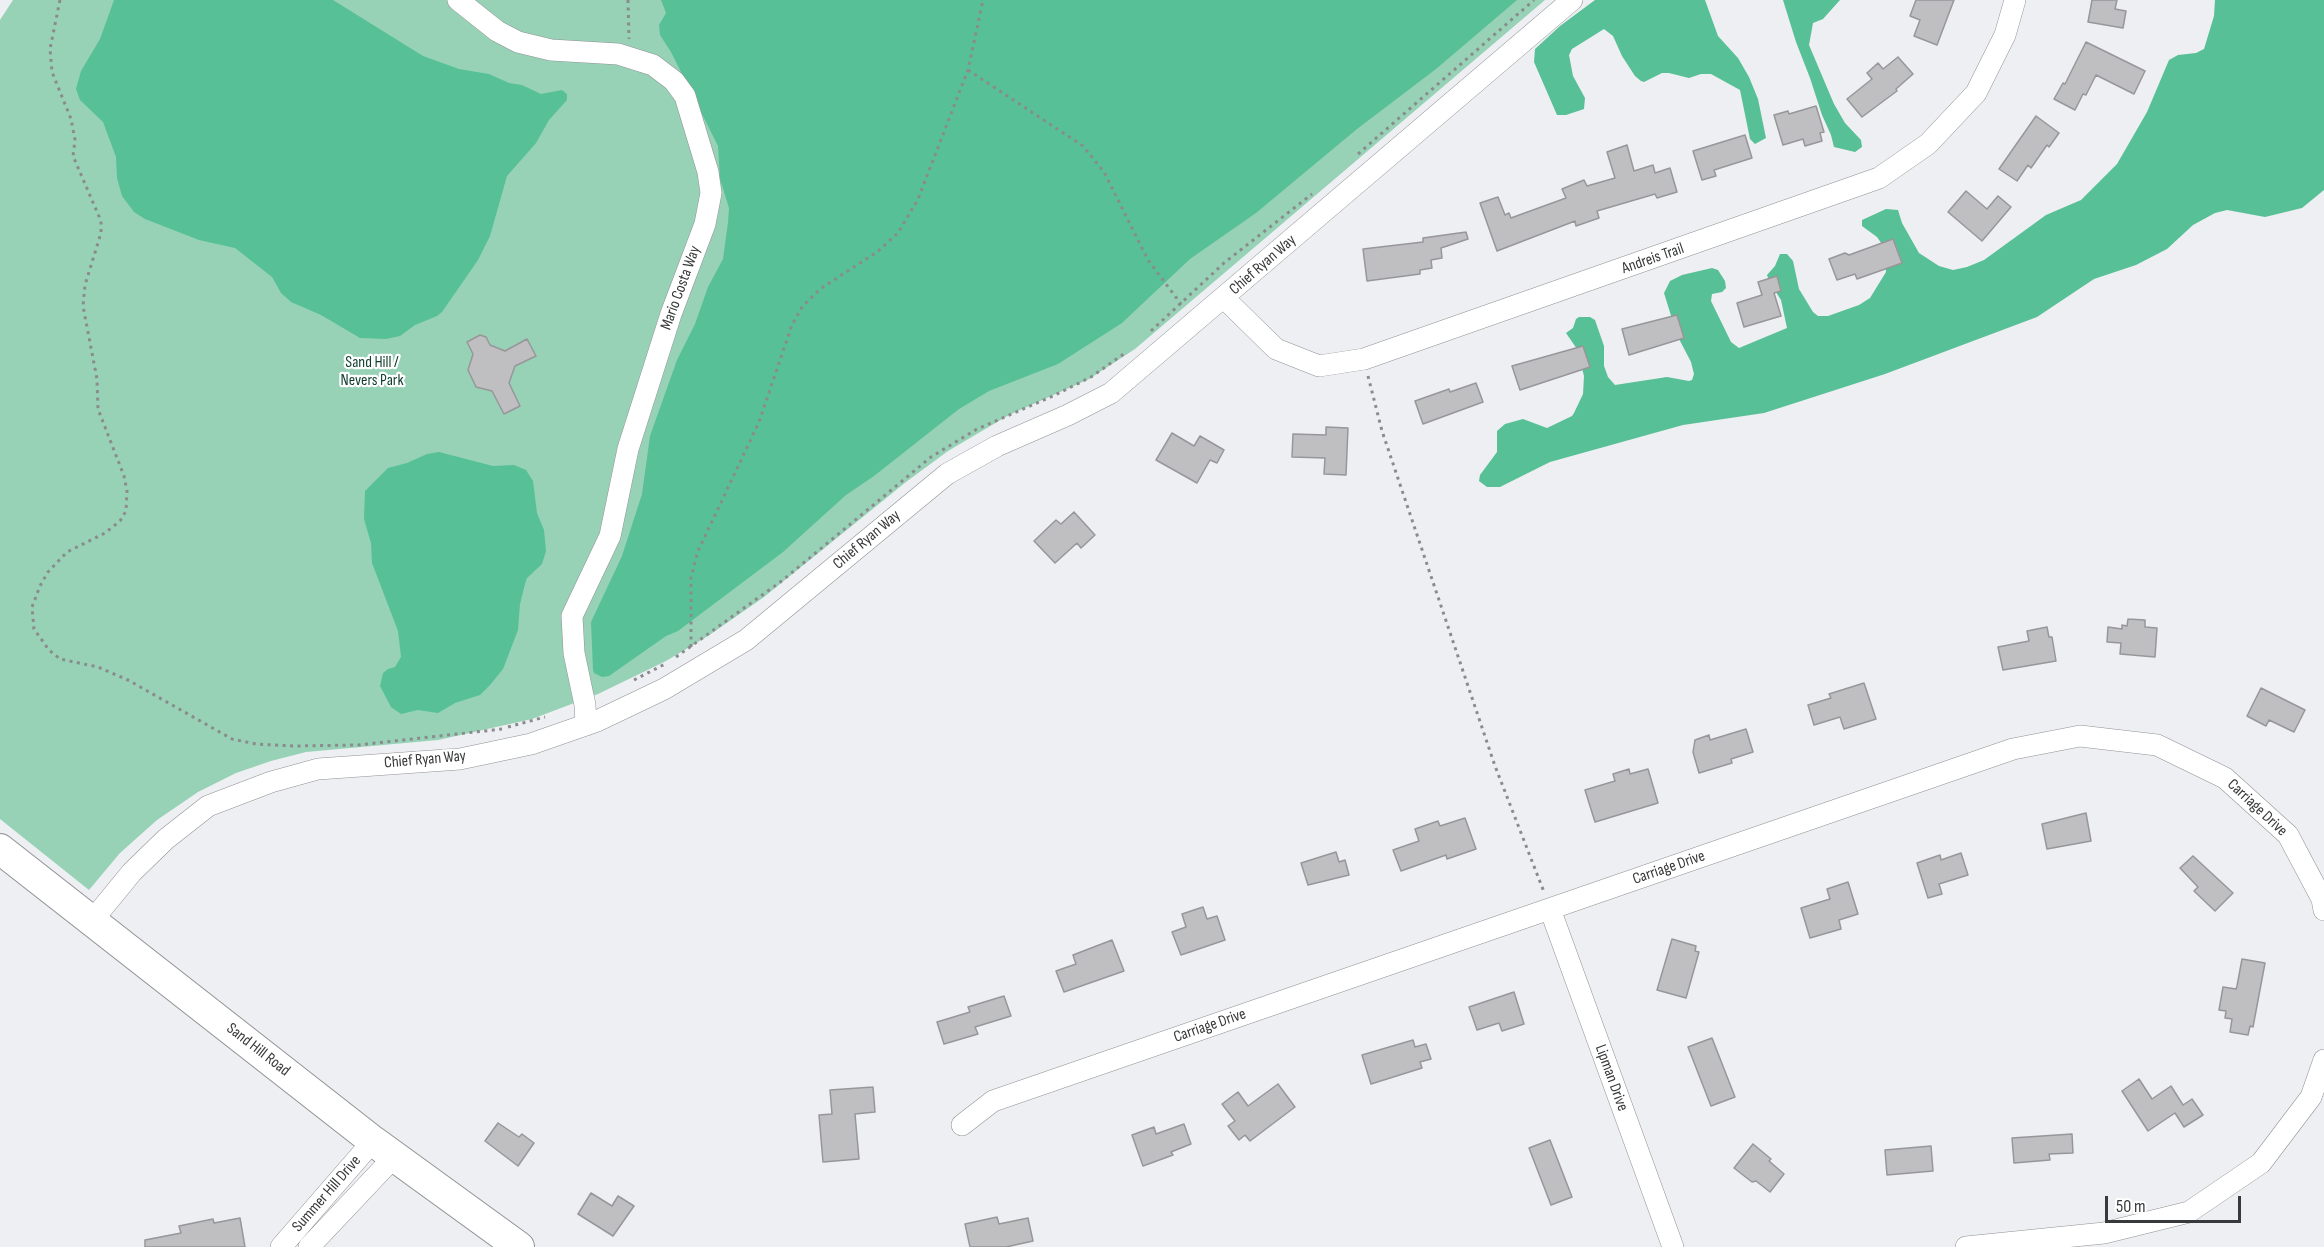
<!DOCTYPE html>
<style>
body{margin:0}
#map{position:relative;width:2324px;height:1247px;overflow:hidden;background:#edeff2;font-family:"Sofia Sans Condensed",sans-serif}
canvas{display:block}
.scale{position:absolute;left:2105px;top:1196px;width:136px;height:27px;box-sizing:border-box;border:3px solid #38393a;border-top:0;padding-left:8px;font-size:18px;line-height:21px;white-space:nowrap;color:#38393a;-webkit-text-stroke:4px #fff;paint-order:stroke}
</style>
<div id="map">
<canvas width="2324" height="1247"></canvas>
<div class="scale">50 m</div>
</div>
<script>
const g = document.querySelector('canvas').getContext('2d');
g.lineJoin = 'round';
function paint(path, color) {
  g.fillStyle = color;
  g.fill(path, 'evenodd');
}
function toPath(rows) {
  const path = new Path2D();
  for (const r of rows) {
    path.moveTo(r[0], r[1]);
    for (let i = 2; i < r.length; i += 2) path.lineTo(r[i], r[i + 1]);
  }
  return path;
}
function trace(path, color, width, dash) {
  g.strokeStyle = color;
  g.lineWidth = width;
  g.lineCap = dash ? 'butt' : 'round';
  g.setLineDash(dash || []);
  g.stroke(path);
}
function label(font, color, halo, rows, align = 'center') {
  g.font = font + ' "Sofia Sans Condensed",sans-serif';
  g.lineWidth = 4.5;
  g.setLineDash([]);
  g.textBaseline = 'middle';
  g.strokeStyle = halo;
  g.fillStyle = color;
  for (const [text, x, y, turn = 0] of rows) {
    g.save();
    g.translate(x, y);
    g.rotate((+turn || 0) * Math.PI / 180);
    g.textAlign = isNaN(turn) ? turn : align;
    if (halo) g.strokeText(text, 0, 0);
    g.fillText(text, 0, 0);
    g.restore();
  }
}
const green = toPath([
 [13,0,1545,0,1135,349,1089,379,1009,415,948,451,906,482,764,597,708,636,666,661,598,694,532,719,438,740,306,752,271,761,236,773,198,792,157,820,120,853,89,890,0,819,0,20]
]);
const forest = toPath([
 [114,0,333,0,423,56,459,69,489,74,509,83,522,85,541,94,562,90,567,94,567,100,549,120,536,143,507,176,490,236,478,260,442,312,437,316,415,325,400,336,386,339,360,338,321,315,291,302,281,293,272,277,235,248,199,240,145,219,134,212,122,196,117,178,116,157,103,122,80,100,76,89,81,71,100,39],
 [661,0,1517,0,1436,69,1357,129,1256,213,1190,259,1122,323,1058,364,989,391,959,409,874,476,846,495,783,552,678,631,666,636,609,676,602,677,594,673,593,670,591,622,622,556,642,494,650,436,677,360,695,324,708,287,723,259,728,222,729,208,720,179,718,146,671,52,660,35,659,25,666,13],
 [1595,0,1705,0,1718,36,1738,58,1749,77,1758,99,1766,138,1755,144,1750,139,1740,90,1711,74,1701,74,1689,78,1669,73,1662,73,1644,82,1641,81,1635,76,1622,56,1613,36,1604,29,1572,49,1569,55,1573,76,1585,98,1584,109,1566,115,1557,115,1534,62,1535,49,1560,26],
 [1783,0,1840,0,1823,19,1813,23,1809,45,1834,104,1845,123,1861,140,1862,147,1855,152,1834,147,1831,135,1822,115,1810,78,1796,42],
 [2215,0,2324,0,2324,190,2302,208,2265,217,2227,210,2215,213,2193,225,2167,249,2136,265,2094,279,2037,317,1885,374,1764,413,1683,425,1550,462,1500,487,1487,487,1479,481,1480,475,1497,452,1497,431,1505,424,1523,419,1547,428,1572,416,1574,413,1583,394,1584,376,1577,349,1566,333,1573,328,1576,319,1579,317,1590,317,1595,320,1604,346,1604,366,1608,377,1615,385,1667,377,1689,381,1692,380,1694,374,1691,362,1677,335,1664,293,1670,281,1682,275,1712,268,1718,270,1725,281,1726,288,1722,292,1712,294,1711,301,1731,342,1739,348,1787,328,1781,300,1769,281,1767,275,1775,266,1780,254,1787,254,1793,261,1799,289,1813,312,1818,316,1828,316,1859,305,1870,298,1886,272,1884,247,1877,237,1862,226,1862,220,1886,209,1898,210,1902,223,1919,253,1939,266,1953,270,1967,267,1984,260,2046,215,2081,200,2117,164,2147,112,2169,60,2178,55,2196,53,2204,49,2214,16],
 [439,452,493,466,514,465,526,470,533,481,537,513,544,530,546,551,542,564,527,578,525,584,520,604,518,630,503,669,490,685,480,695,455,703,438,713,418,710,401,714,391,707,380,686,383,673,388,669,395,667,401,657,398,631,372,563,371,543,364,519,365,491,388,468,407,463,427,454]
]);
const building = toPath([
 [1916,0,1954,0,1937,45,1914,36,1920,20,1910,16,1916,0],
 [2092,0,2117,0,2115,9,2126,11,2123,28,2088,22,2092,0],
 [2086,42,2145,71,2134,94,2096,75,2086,95,2083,94,2075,110,2054,99,2063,83,2065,84,2086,42],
 [1898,57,1913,74,1896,89,1897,91,1862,117,1847,99,1872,79,1867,73,1878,63,1883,69,1898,57],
 [1816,106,1824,132,1820,133,1822,141,1805,146,1803,139,1783,145,1774,115,1788,111,1789,114,1816,106],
 [2036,116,2059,133,2049,147,2047,145,2031,168,2028,165,2017,181,1999,169,2036,116],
 [1745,135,1752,158,1714,170,1716,176,1702,180,1693,151,1745,135],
 [1627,145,1634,171,1653,165,1655,173,1670,168,1677,192,1657,198,1655,194,1597,211,1599,218,1576,226,1575,221,1497,251,1480,203,1498,197,1505,215,1509,213,1511,218,1566,198,1562,189,1584,180,1587,186,1615,178,1607,152,1627,145],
 [1966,191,1987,209,1998,196,2011,207,1982,241,1948,212,1966,191],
 [1466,232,1468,239,1441,248,1442,258,1431,260,1432,268,1420,270,1420,274,1367,281,1363,249,1423,242,1423,238,1466,232],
 [1893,239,1902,263,1857,279,1855,274,1837,280,1829,259,1845,253,1849,255,1893,239],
 [1777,276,1781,291,1774,293,1781,316,1744,327,1737,303,1762,295,1758,282,1777,276],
 [1677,315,1684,338,1629,355,1622,329,1677,315],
 [480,335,486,337,490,345,505,351,527,339,536,356,515,366,509,383,520,406,504,414,492,391,476,387,468,370,473,354,467,342,480,335],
 [1583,346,1590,367,1520,390,1512,366,1583,346],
 [1476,383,1483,402,1423,424,1415,401,1449,389,1450,392,1476,383],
 [1326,427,1348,428,1346,475,1324,474,1325,458,1292,457,1293,434,1326,435,1326,427],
 [1172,433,1194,446,1200,436,1224,450,1217,463,1210,460,1197,483,1156,460,1172,433],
 [1074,512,1095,535,1081,548,1077,543,1055,563,1034,541,1056,520,1061,524,1074,512],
 [2128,619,2145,620,2145,627,2157,628,2155,657,2120,654,2121,643,2107,642,2108,627,2122,629,2122,625,2127,626,2128,619],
 [2047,627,2049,637,2052,637,2056,661,2003,670,1998,647,2029,641,2027,631,2047,627],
 [1864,683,1876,719,1844,729,1840,717,1814,725,1808,705,1831,698,1829,694,1864,683],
 [2261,688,2305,710,2294,732,2269,720,2266,726,2247,716,2261,688],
 [1746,729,1753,752,1731,759,1732,763,1699,773,1693,752,1695,740,1709,735,1710,740,1746,729],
 [1629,769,1630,774,1648,769,1658,803,1595,822,1585,790,1615,781,1613,774,1629,769],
 [2086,813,2091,841,2047,849,2042,824,2086,813],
 [1465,818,1476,849,1447,859,1446,855,1401,871,1393,850,1419,841,1415,829,1438,821,1440,826,1465,818],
 [1336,852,1339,862,1345,860,1349,875,1308,885,1301,863,1336,852],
 [1961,853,1968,875,1939,884,1942,894,1928,898,1917,863,1940,855,1941,860,1961,853],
 [2193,856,2233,893,2215,911,2194,891,2198,887,2180,868,2193,856],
 [1848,882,1858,914,1839,920,1841,929,1810,938,1801,908,1830,899,1827,889,1848,882],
 [1203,907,1207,919,1217,916,1225,940,1181,955,1172,932,1186,927,1182,914,1203,907],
 [1672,939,1696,946,1695,951,1699,952,1686,998,1657,990,1672,939],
 [1112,940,1124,971,1064,992,1056,971,1076,964,1073,955,1112,940],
 [2242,959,2265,963,2253,1027,2250,1026,2248,1035,2230,1032,2232,1019,2225,1018,2226,1011,2219,1010,2223,987,2236,989,2237,986,2242,959],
 [1514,992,1524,1024,1502,1031,1499,1023,1477,1030,1469,1007,1514,992],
 [1004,996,1011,1016,975,1027,978,1034,944,1044,937,1022,970,1012,968,1007,1004,996],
 [1712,1038,1735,1097,1711,1106,1688,1047,1712,1038],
 [1413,1040,1415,1047,1426,1044,1431,1059,1420,1062,1422,1068,1371,1084,1362,1055,1413,1040],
 [2139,1079,2152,1099,2171,1086,2183,1105,2192,1099,2203,1115,2184,1127,2175,1113,2148,1131,2122,1091,2139,1079],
 [1278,1084,1295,1107,1250,1141,1245,1135,1239,1140,1228,1126,1235,1121,1222,1104,1238,1092,1248,1106,1278,1084],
 [873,1087,875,1112,855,1114,859,1159,823,1162,819,1115,832,1114,830,1090,873,1087],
 [498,1123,519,1137,522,1134,534,1143,518,1166,485,1141,498,1123],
 [1184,1124,1191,1144,1171,1152,1173,1155,1143,1166,1132,1135,1154,1127,1156,1134,1184,1124],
 [2072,1134,2073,1153,2049,1154,2050,1160,2014,1163,2012,1138,2072,1134],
 [1550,1140,1572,1197,1551,1205,1529,1148,1550,1140],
 [1753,1144,1771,1159,1769,1161,1784,1174,1770,1192,1756,1181,1752,1182,1734,1168,1753,1144],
 [1931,1146,1933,1171,1887,1175,1885,1150,1931,1146],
 [591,1193,612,1206,618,1196,634,1206,613,1236,578,1214,591,1193],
 [997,1217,999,1224,1028,1218,1033,1241,1006,1247,970,1247,965,1224,997,1217],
 [240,1218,245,1247,145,1247,145,1240,181,1233,179,1226,213,1219,214,1223,240,1218]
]);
const path = toPath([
 [60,0,50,49,52,72,71,119,75,140,73,156,101,221,101,233,85,285,83,306,97,379,98,409,124,476,127,491,126,511,120,521,105,533,67,552,48,572,40,586,32,607,34,629,49,650,60,659,98,667,128,680,232,739,256,744,293,746,358,745,502,729],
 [628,0,629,39],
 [968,70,1083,146,1104,172,1148,260,1181,304],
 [1358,154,1534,0],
 [1151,331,1224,263,1312,194],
 [1368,376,1382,431,1495,766,1544,892],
 [691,647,691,577,698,551,759,422,792,325,802,307,820,289,877,252,898,233,918,199,968,70,983,0],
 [676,657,783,580,931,457,977,429,1053,396,1091,377,1125,353],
 [634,680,665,664],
 [508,727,545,717]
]);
const street = toPath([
 [458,0,497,31,518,42,551,50,618,54,653,65,674,81,685,96,708,172,711,193,705,224,671,314,628,449,610,536,572,616,574,653,585,705,586,725],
 [1224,298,1276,349,1319,366,1364,359,1879,178,1928,144,1976,93,2005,35,2015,0],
 [1550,909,1673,1247],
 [91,922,132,872,166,839,208,806,271,782,318,769,460,759,531,744,597,721,664,689,746,640,947,474,997,446,1068,415,1111,393,1572,0],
 [962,1125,993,1101,2013,749,2080,736,2157,745,2225,778,2288,835,2322,899,2324,910],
 [281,1247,373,1141],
 [309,1247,394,1157],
 [1966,1247,2104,1233,2189,1212,2261,1163,2311,1097,2324,1060]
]);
const secondary = toPath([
 [0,849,373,1141,519,1247]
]);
const streetNames = [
 ["Andreis Trail",1653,259,-19],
 ["Chief Ryan Way",1263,265,-41],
 ["Mario Costa Way",681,288,-70],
 ["Chief Ryan Way",867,540,-40],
 ["Chief Ryan Way",425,760,-5],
 ["Carriage Drive",2257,808,43],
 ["Carriage Drive",1669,868,-19],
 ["Carriage Drive",1210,1026,-19],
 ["Sand Hill Road",258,1050,38],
 ["Lipman Drive",1611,1078,70],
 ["Summer Hill Drive",327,1194,-49]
];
const parkNames = [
 ["Sand Hill /",372,363],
 ["Nevers Park",372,381]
];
paint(green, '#97d2b7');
paint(forest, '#57c096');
paint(building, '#bfbfc2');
trace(building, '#97979a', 1.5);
trace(street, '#919295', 22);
trace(secondary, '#919295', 32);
trace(path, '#8a8b8d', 3, [3, 4.5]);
trace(street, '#fff', 21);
trace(secondary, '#fff', 30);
label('16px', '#38393a', '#fff', streetNames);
label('16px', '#103e2d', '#fff', parkNames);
</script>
